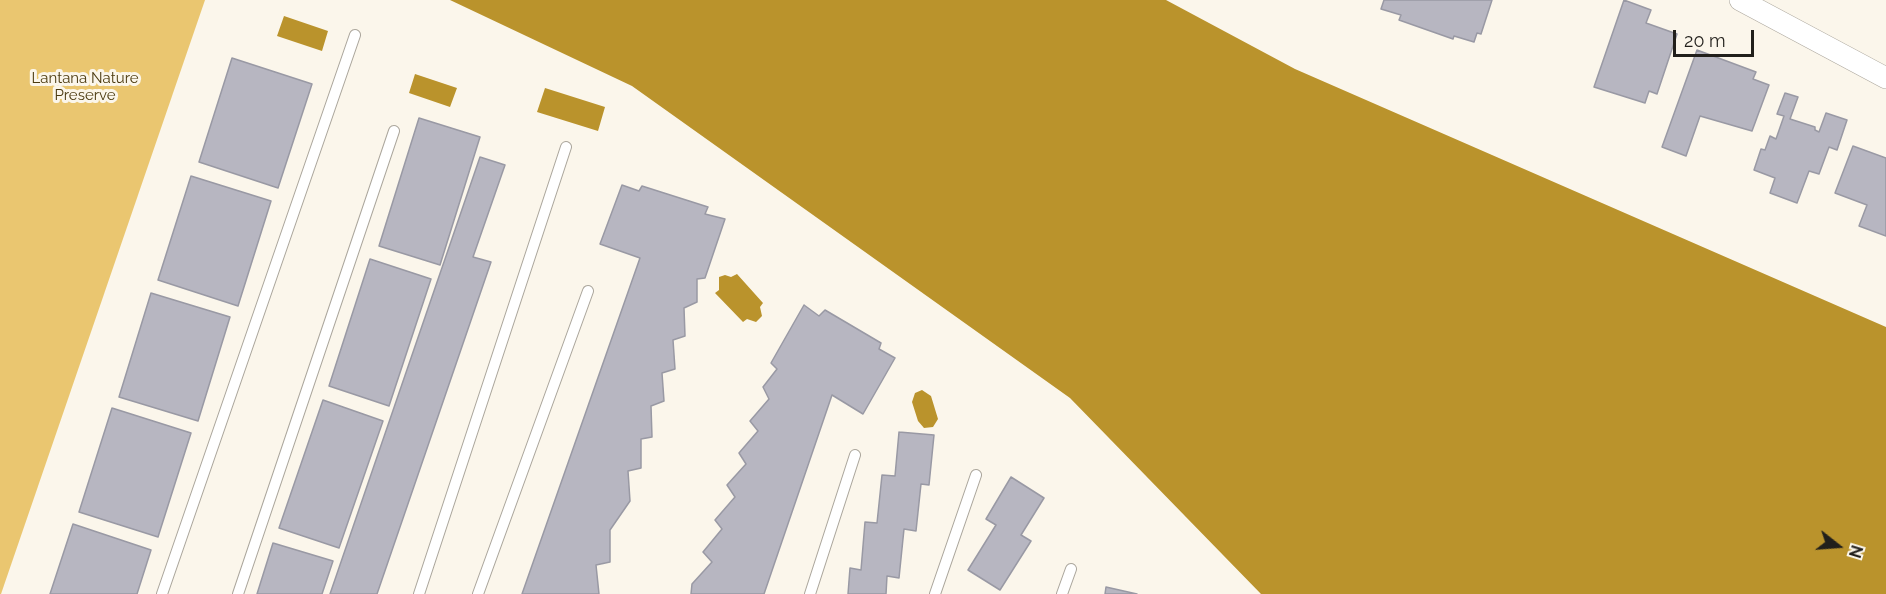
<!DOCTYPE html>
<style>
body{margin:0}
#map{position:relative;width:1886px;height:594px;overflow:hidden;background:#fbf6eb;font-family:Raleway,sans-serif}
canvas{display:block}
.north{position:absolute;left:1808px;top:516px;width:60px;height:60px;-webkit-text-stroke:4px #fbf6eb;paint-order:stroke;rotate:107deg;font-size:16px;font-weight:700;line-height:24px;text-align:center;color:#211f1b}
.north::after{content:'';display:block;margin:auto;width:21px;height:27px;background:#211f1b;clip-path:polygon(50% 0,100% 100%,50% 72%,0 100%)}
.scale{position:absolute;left:1673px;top:30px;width:81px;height:27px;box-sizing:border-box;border:3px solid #211f1b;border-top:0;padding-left:8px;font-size:18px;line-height:21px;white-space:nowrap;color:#211f1b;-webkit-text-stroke:4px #fbf6eb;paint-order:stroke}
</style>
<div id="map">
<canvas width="1886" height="594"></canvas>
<div class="north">N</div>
<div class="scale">20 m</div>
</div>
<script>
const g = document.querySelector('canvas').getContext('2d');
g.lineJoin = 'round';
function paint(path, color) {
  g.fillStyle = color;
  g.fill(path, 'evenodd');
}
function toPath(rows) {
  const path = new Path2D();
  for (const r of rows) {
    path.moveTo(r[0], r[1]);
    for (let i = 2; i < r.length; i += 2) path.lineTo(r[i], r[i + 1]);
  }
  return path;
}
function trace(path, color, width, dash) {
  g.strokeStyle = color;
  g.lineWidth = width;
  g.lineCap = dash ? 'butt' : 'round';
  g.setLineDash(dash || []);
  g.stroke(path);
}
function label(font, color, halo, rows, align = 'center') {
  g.font = font + ' Raleway,sans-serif';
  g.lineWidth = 6;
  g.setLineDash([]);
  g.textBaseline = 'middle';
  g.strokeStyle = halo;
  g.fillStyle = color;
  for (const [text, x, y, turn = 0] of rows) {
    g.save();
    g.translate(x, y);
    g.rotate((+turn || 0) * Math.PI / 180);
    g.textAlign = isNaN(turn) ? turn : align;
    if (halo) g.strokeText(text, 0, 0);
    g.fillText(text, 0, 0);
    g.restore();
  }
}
const green = toPath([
 [0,0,205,0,1,594,0,594]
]);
const water = toPath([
 [450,0,1166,0,1295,69,1886,327,1886,594,1261,594,1070,398,632,86],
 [284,16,328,31,322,51,277,36],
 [415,74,457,88,450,107,409,93],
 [545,88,605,107,598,131,537,112],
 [737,274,763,303,760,307,762,316,756,322,747,319,743,322,715,293,719,290,719,277,725,275,731,277],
 [922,390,931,396,938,419,933,427,924,428,918,421,912,402,915,393]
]);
const building = toPath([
 [1384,0,1492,0,1481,34,1477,33,1474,42,1454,36,1453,39,1399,20,1401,15,1381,9,1384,0],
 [1624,0,1651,10,1646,23,1677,34,1657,94,1649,91,1645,103,1594,87,1624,0],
 [1697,50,1756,72,1753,79,1769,85,1752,131,1700,116,1686,156,1662,147,1697,50],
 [232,58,312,84,278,188,199,162,232,58],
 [1785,93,1798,97,1790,119,1815,127,1815,130,1819,132,1826,113,1847,120,1837,150,1829,147,1819,174,1809,171,1797,203,1770,193,1775,178,1754,170,1761,149,1765,150,1770,136,1776,139,1784,116,1777,114,1785,93],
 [419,118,480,137,440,265,379,246,419,118],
 [1853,146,1886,158,1886,236,1859,226,1867,205,1835,193,1853,146],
 [480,157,505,165,473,257,491,262,377,594,330,594,480,157],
 [191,176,271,201,238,306,158,280,191,176],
 [622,185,639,191,642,186,708,207,705,214,725,219,705,278,697,279,697,302,684,308,685,336,673,340,675,369,662,373,664,401,651,406,652,437,641,439,641,468,628,471,630,501,610,530,610,562,596,565,599,594,522,594,640,258,600,244,622,185],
 [370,259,431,279,389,406,329,386,370,259],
 [151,293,230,317,198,421,119,397,151,293],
 [804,305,819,316,825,310,881,343,879,349,895,358,863,414,832,395,764,594,691,594,692,584,712,562,703,552,722,529,715,520,735,497,727,485,746,464,739,453,758,431,750,421,769,399,763,387,777,369,771,363,804,305],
 [323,400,383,421,339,548,279,528,323,400],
 [112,408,191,433,158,537,79,512,112,408],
 [899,432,934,435,929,485,921,484,916,531,904,529,899,578,887,576,886,594,848,594,850,568,861,570,865,522,877,523,882,475,895,476,899,432],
 [1011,477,1044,498,1021,535,1031,541,1000,590,968,570,996,525,986,519,1011,477],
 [73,524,151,550,137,594,50,594,73,524],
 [273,543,333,561,322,594,257,594,273,543],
 [1106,587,1137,594,1105,594,1106,587]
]);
const lane = toPath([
 [162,594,355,35],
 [238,594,394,131],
 [419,594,566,147],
 [478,594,588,291],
 [810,594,855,455],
 [935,594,976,475],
 [1062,594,1071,569]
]);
const street = toPath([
 [1740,0,1886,78]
]);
const parkNames = [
 ["Lantana Nature",85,78],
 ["Preserve",85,95]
];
paint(green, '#eac670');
paint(water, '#ba932c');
paint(building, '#b7b6c1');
trace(building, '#9999a4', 1.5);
trace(lane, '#aba69c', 12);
trace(street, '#aba69c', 22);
trace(lane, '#fff', 10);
trace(street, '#fff', 21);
label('15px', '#4b3a10', '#fbf6eb', parkNames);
</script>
